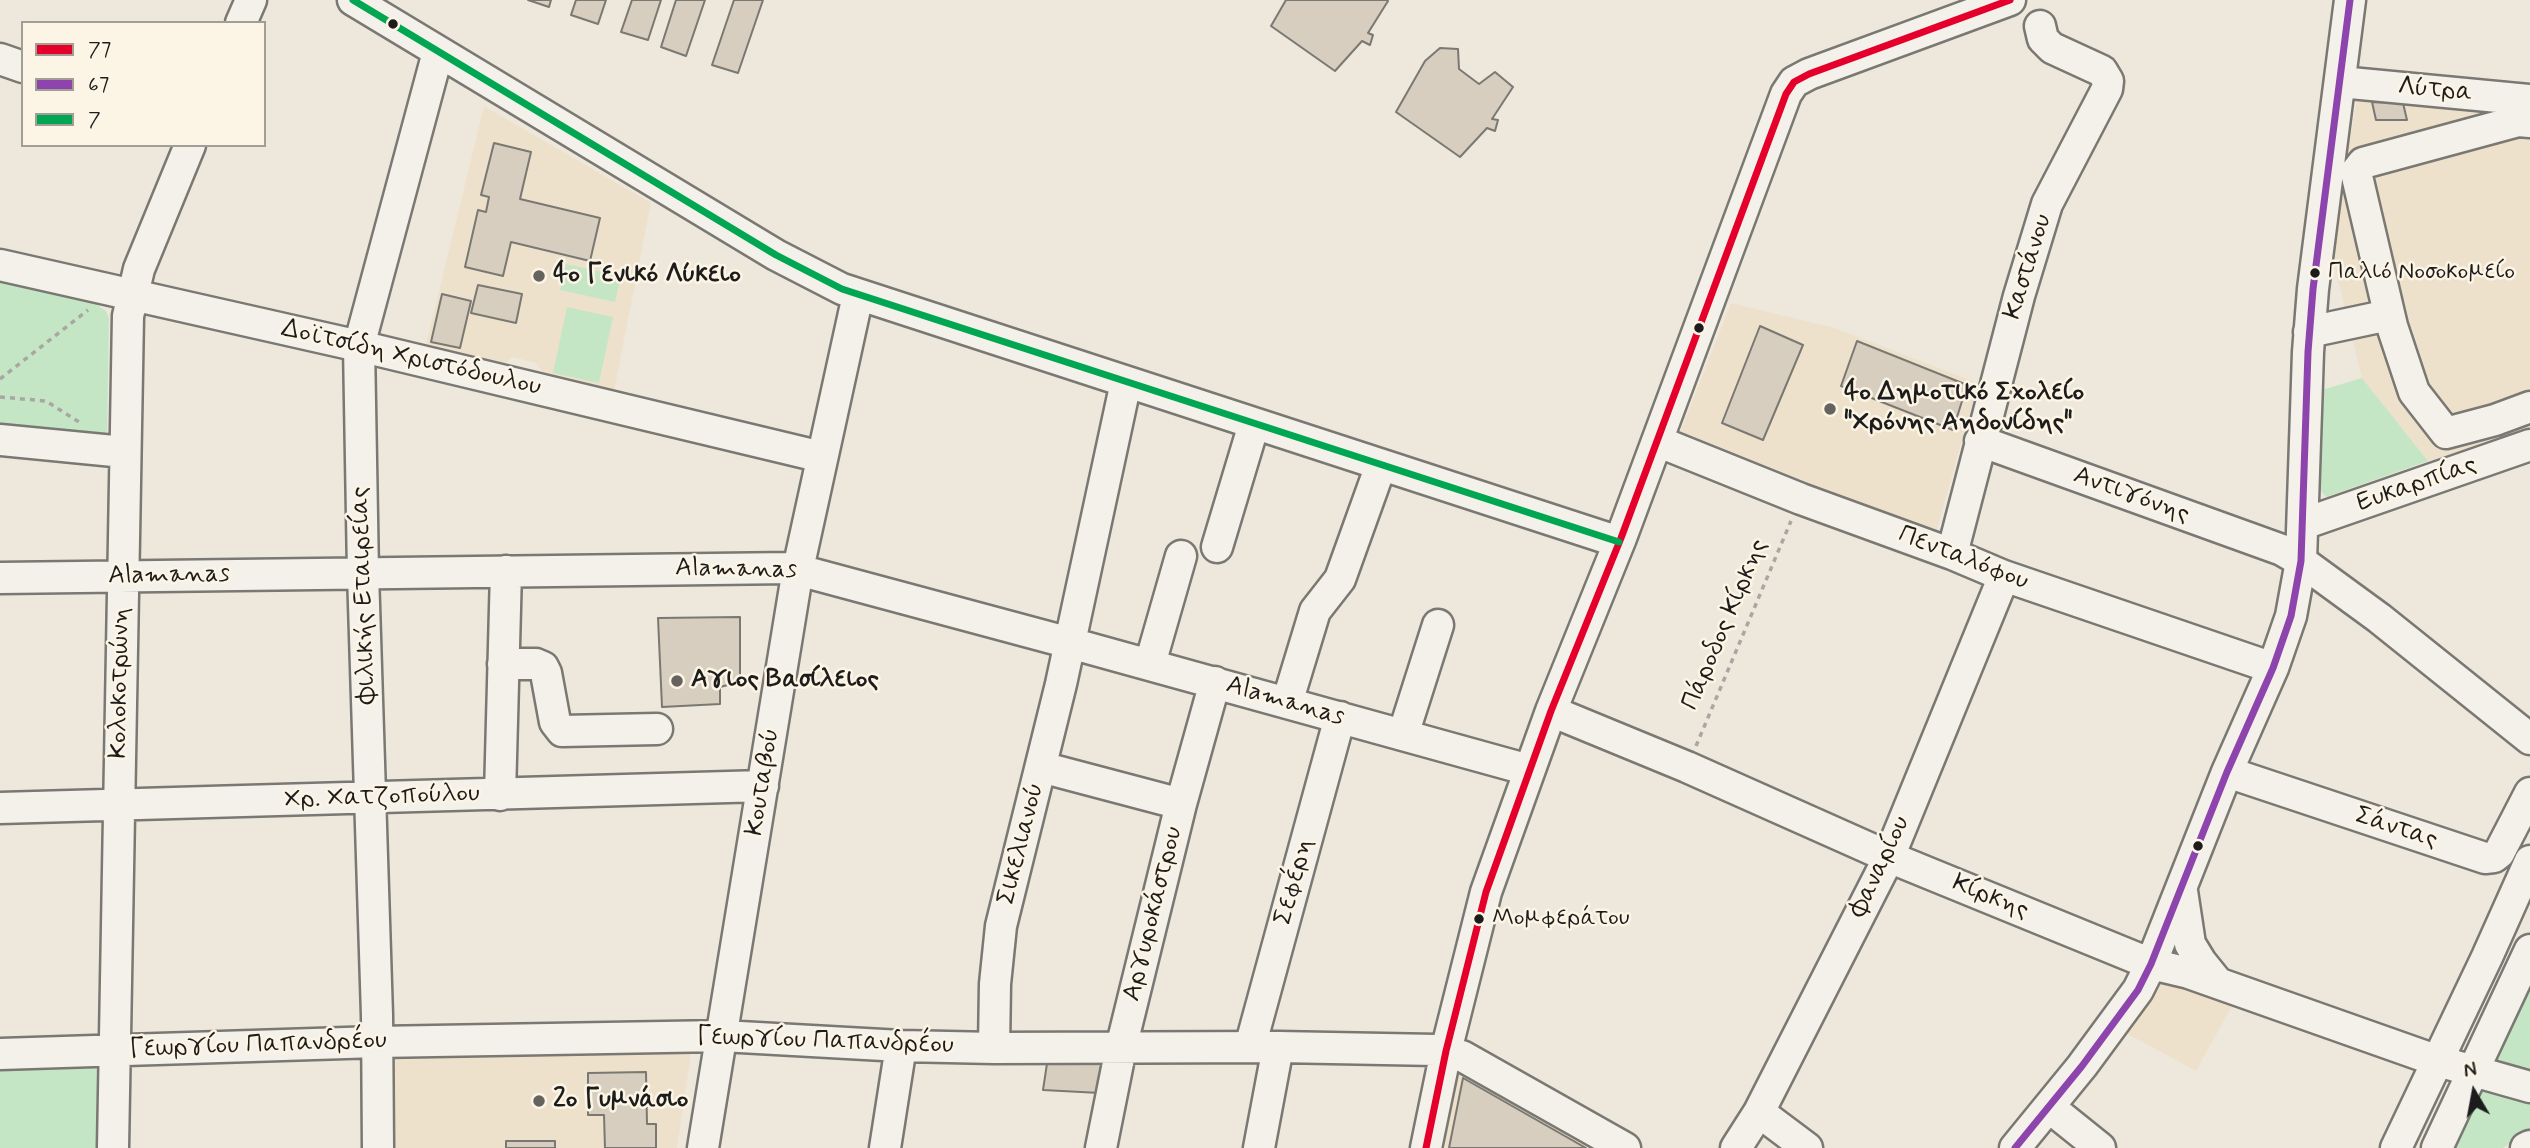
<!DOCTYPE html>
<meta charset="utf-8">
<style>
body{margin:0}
#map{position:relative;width:2530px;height:1148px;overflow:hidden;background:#eee8dc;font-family:Mynerve,sans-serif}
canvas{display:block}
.legend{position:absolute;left:21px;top:21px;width:245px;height:126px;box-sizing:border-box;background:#fcf5e5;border:2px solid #a29e95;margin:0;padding:9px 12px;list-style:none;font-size:21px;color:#1c1c1c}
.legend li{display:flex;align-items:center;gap:14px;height:35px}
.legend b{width:35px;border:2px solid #a29e95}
.north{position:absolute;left:2439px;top:1057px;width:70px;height:70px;-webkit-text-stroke:5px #fcf5e5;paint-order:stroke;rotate:350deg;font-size:19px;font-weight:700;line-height:28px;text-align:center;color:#1c1c1c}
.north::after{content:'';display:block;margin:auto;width:24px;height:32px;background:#1c1c1c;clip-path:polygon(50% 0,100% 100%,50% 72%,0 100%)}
</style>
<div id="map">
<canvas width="2530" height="1148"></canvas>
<ul class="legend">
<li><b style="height:9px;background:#e4002b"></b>77</li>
<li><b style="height:9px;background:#8e44ad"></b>67</li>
<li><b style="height:9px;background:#00a651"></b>7</li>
</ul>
<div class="north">N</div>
</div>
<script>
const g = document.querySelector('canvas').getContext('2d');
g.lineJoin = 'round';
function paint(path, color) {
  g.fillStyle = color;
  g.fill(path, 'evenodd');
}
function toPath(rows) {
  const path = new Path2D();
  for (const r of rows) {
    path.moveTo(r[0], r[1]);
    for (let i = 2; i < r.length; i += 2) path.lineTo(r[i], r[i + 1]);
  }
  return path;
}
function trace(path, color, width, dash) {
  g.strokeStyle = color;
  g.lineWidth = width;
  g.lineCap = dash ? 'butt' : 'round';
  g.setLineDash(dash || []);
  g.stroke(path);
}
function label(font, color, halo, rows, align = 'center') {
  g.font = font + ' Mynerve,sans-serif';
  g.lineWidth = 5;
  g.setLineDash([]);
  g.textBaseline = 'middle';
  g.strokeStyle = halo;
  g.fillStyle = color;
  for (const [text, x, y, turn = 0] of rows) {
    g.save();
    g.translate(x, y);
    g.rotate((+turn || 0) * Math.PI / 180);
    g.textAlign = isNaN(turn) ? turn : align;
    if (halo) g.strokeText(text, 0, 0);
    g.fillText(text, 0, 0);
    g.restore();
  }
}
const built = toPath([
 [2358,94,2530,111,2530,429,2428,461,2362,378,2330,247],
 [484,106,651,203,614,391,545,376,536,363,512,357,502,366,425,349],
 [1731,303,1835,328,1978,383,1936,533,1679,435],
 [2156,973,2236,999,2196,1071,2124,1032],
 [692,1047,677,1148,394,1148,393,1054],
 [1454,1063,1604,1148,1438,1148]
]);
const green = toPath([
 [566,264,621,276,615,302,560,290],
 [0,280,93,302,106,311,109,318,107,442,0,432],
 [567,307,613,317,599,383,553,373],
 [2362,378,2428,461,2326,497,2314,482,2315,392],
 [2530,970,2530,1077,2487,1066],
 [98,1062,97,1148,0,1148,0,1065],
 [2479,1084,2530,1100,2530,1130,2503,1148,2450,1148]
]);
const building = toPath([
 [528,0,551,0,549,7,528,0],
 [576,0,606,0,598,24,571,15,576,0],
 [632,0,661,0,648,40,621,32,632,0],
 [676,0,705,0,686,56,661,47,676,0],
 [734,0,763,0,738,73,712,65,734,0],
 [1286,0,1387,0,1388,1,1368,33,1373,35,1370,45,1362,41,1335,71,1271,26,1286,0],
 [1440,48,1458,49,1459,69,1479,84,1495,72,1513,87,1492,119,1498,120,1495,131,1487,128,1460,157,1396,112,1425,61,1440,48],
 [2372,102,2403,103,2407,120,2376,120,2372,102],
 [494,143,531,152,520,199,600,218,590,261,511,242,503,276,465,267,478,210,486,212,489,197,481,195,494,143],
 [478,285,522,294,516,323,471,313,478,285],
 [442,294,471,301,460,348,431,342,442,294],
 [1760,326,1803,345,1763,440,1722,423,1760,326],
 [1857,341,1967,385,1953,430,1841,386,1857,341],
 [740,617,740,682,720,687,720,704,662,707,658,618,740,617],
 [1048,1057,1108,1057,1100,1093,1043,1090,1048,1057],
 [646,1072,647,1124,656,1124,656,1148,605,1148,604,1115,588,1115,588,1073,646,1072],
 [1463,1078,1586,1148,1449,1148,1463,1078],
 [506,1141,555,1141,555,1148,506,1148,506,1141]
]);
const path = toPath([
 [0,379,88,310],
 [0,397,46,401,79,422],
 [1696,746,1791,521]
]);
const minor = toPath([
 [353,0,776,255,842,289,1619,542],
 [241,23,251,0],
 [0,59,23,67],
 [2340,82,2530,100],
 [2530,122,2518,121,2363,163,2356,172,2392,326,2414,392,2446,433,2495,420,2530,407],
 [0,265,359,346,822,457],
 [2309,332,2389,315],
 [0,440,124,452],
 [1657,441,1801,499,1952,554,2004,576,2273,668],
 [1980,441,2282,550,2301,561,2379,618,2530,739],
 [2303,524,2530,445],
 [1217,547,1254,424],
 [1952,554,2019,296,2047,204,2107,89,2108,81,2102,71,2052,48,2043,39,2040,26],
 [0,578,791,568,1070,643,1529,770],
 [503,664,536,664,543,667,546,673,555,722,562,731,657,729],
 [1150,664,1181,556],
 [1287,703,1315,611,1340,579,1381,465],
 [1551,711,1687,767,1889,857,2151,964,2189,973,2438,1061,2530,1087],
 [1403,735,1438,625],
 [1041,767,1181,804],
 [2227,772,2485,858,2494,857,2499,853,2530,793],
 [500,795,506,571],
 [0,808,763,786],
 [2182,891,2190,944,2201,962,2218,983],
 [1250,1047,1340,717],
 [994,1048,995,984,1001,926,1061,684,1126,382],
 [0,1054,377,1042,722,1036,901,1046,994,1048,1278,1047,1436,1050,1462,1056,1625,1148],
 [2049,1107,2100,1148],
 [1759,1112,1807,1148],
 [113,1148,128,316,139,269,190,145],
 [378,1148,377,1015,363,573,359,346,438,52],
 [703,1148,798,569,858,295],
 [885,1148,901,1046],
 [1101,1148,1121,1048,1181,804,1215,682],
 [1259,1148,1278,1047],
 [1426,1148,1446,1051,1486,892,1551,711,1621,538,1786,94,1794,82,1809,74,2010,0],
 [1736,1148,1759,1112,1889,857,2004,576],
 [2015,1148,2082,1066,2138,990,2151,964,2227,772,2273,668,2291,616,2301,561,2308,352,2313,289,2350,0],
 [2396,1148,2487,957,2530,861],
 [2437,1148,2530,950],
 [2526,1148,2530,1146]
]);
const bus1 = toPath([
 [1426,1148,1446,1051,1486,892,1551,711,1621,538,1786,94,1794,82,1809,74,2010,0]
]);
const bus2 = toPath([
 [2015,1148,2082,1066,2138,990,2151,964,2227,772,2273,668,2291,616,2301,561,2308,352,2313,289,2350,0]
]);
const bus3 = toPath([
 [353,0,776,255,842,289,1619,542]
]);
const markers = [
 [393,24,6,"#1c1c1c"],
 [2315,273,6,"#1c1c1c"],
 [539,276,7,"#66635f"],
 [1699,328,6,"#1c1c1c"],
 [1830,409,7,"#66635f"],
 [677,681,7,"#66635f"],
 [2198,846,6,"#1c1c1c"],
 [1479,919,6,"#1c1c1c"],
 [539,1101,7,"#66635f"]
];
const busNames = [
 ["Παλιό Νοσοκομείο",2328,273],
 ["Μομφεράτου",1492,919]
];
const streetNames = [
 ["Λύτρα",2435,91,5],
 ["Καστάνου",2029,267,-73],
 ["Δοϊτσίδη Χριστόδουλου",411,359,13],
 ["Ευκαρπίας",2417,485,-19],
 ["Αντιγόνης",2131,496,20],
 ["Πενταλόφου",1963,559,21],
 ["Alamanas",736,570,1],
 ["Alamanas",169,576,-1],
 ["Φιλικής Εταιρείας",365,595,-92],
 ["Πάροδος Κίρκης",1726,625,-67],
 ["Κολοκοτρώνη",121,683,-89],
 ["Alamanas",1285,702,16],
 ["Κουταβού",764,782,-81],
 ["Χρ. Χατζοπούλου",382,798,-2],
 ["Σάντας",2396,829,18],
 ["Σικελιανού",1022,844,-76],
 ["Φαναρίου",1881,867,-65],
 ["Σεφέρη",1295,882,-75],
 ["Κίρκης",1990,898,22],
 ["Αργυροκάστρου",1154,914,-76],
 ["Γεωργίου Παπανδρέου",825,1042,2],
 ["Γεωργίου Παπανδρέου",258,1046,-2]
];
const poiNames = [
 ["4ο Γενικό Λύκειο",553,276],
 ["4ο Δημοτικό Σχολείο",1844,394],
 ["\"Χρόνης Αηδονίδης\"",1844,424],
 ["Αγιος Βασίλειος",691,681],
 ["2ο Γυμνάσιο",553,1101]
];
paint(built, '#eee1cc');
paint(green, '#c4e6c4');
paint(building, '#d7cebf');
trace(building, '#7a7872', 2);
trace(minor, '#7a7872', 35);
trace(path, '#aaa7a3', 3.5, [5, 5]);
trace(minor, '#f4f0ea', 30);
trace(bus1, '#e4002b', 7);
trace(bus2, '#8e44ad', 7);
trace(bus3, '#00a651', 7);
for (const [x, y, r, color] of markers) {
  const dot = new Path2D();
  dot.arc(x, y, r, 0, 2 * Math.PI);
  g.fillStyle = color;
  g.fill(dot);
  trace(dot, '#fcf5e5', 2.5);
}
label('24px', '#1c1c1c', '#fcf5e5', busNames, 'left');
label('26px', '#1c1c1c', '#fcf5e5', streetNames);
label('bold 26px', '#1c1c1c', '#fcf5e5', poiNames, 'left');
</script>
